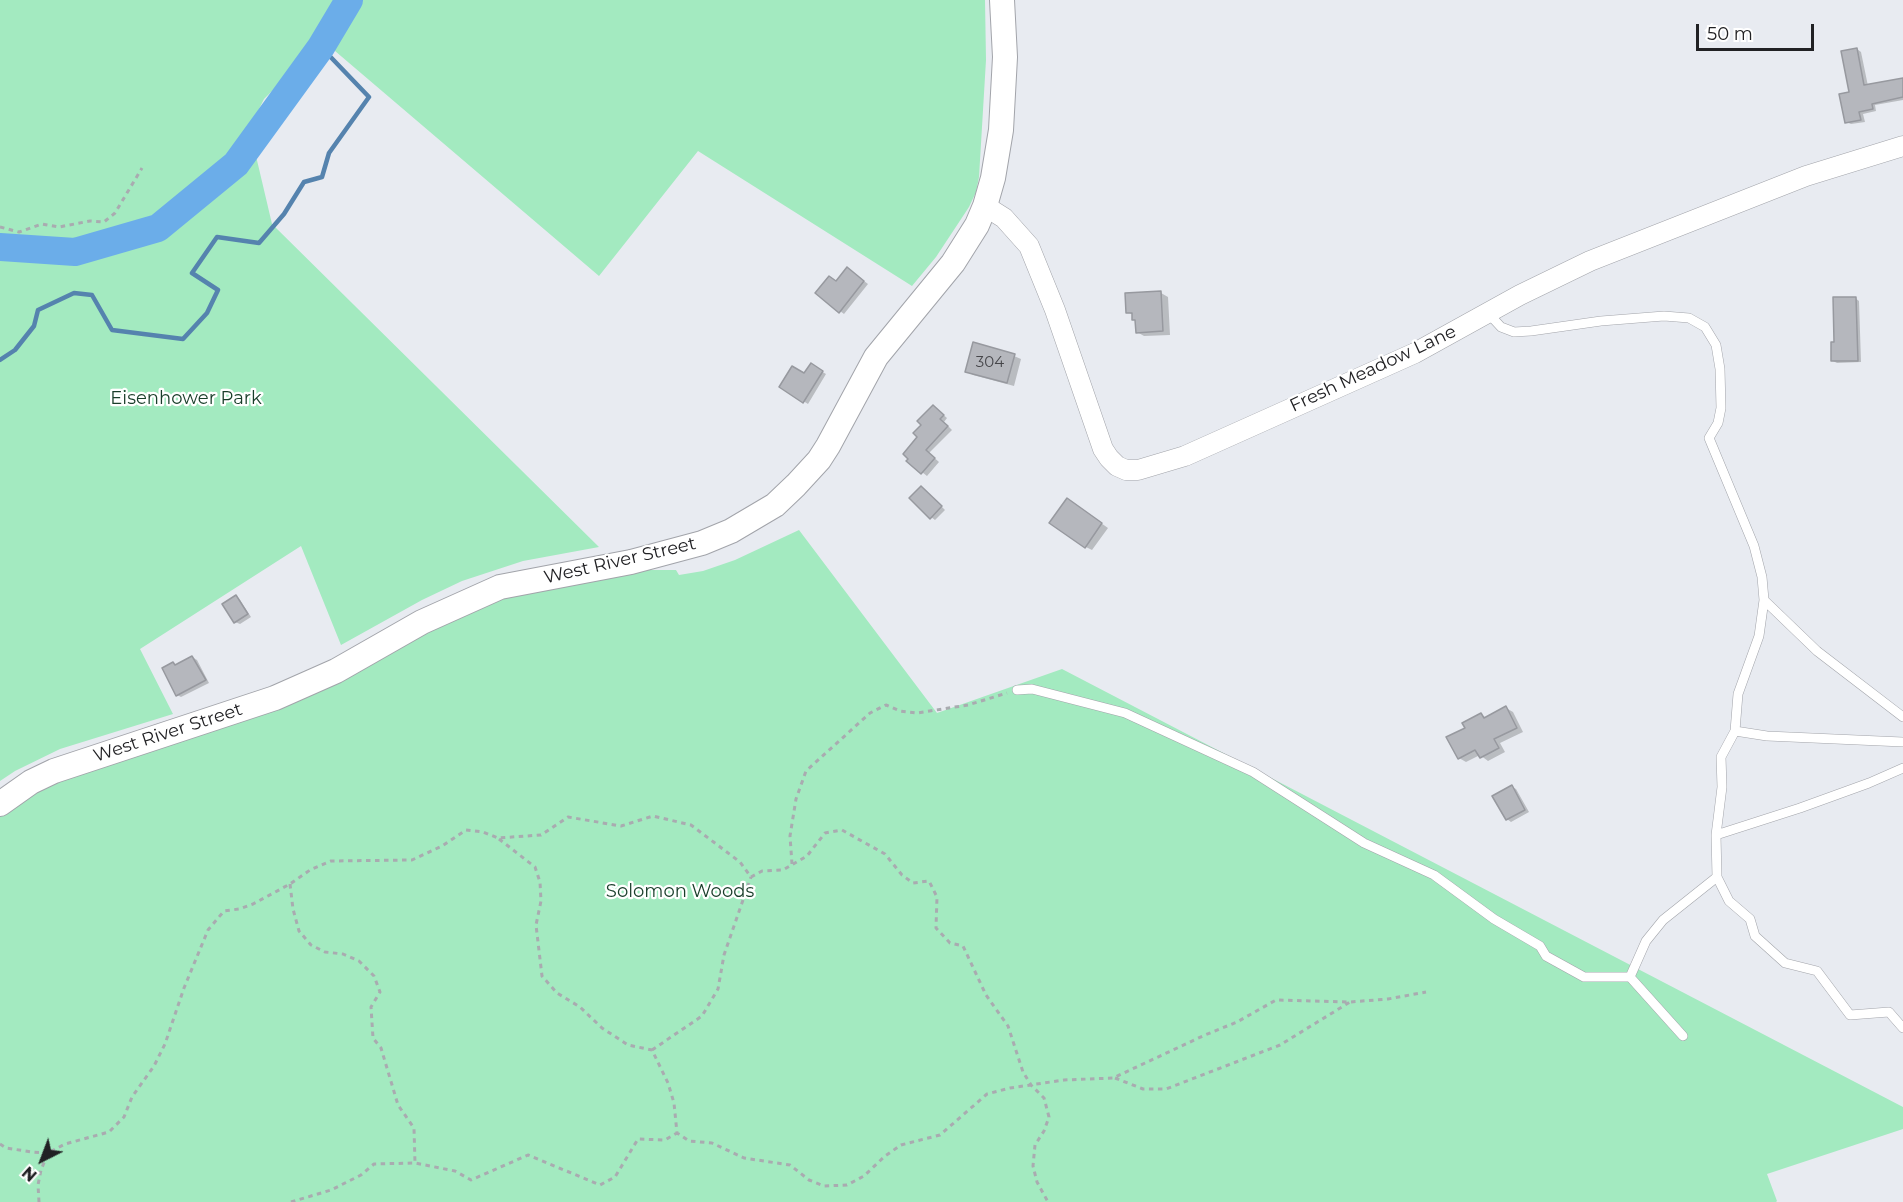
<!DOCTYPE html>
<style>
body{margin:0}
#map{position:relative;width:1903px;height:1202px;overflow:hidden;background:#e8ebf1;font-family:Montserrat,sans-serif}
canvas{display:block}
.north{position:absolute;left:12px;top:1130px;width:60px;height:60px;-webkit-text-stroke:4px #fff;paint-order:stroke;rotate:222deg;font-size:16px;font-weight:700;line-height:24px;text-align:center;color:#212124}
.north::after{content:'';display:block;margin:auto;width:21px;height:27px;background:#212124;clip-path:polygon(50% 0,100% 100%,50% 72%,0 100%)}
.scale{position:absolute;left:1696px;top:24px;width:118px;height:27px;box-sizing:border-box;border:3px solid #212124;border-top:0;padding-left:8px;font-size:18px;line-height:21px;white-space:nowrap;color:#212124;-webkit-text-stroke:4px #fff;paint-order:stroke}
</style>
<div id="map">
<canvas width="1903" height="1202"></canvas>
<div class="north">N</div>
<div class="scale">50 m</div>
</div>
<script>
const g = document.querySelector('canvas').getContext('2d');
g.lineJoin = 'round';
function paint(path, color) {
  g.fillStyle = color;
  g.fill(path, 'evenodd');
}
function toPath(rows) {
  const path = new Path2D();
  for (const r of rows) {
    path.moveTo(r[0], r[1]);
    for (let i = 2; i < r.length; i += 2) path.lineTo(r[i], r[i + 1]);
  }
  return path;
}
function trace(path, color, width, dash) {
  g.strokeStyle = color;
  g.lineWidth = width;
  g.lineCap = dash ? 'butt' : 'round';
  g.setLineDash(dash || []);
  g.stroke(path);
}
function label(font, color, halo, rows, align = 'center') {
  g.font = font + ' Montserrat,sans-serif';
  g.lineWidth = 4.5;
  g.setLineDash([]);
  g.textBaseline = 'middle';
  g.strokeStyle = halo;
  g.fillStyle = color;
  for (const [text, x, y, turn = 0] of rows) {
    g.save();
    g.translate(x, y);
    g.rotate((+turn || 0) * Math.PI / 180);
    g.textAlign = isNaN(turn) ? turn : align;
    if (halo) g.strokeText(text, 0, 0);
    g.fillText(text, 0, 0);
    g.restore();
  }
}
const green = toPath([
 [0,0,985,0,986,60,979,177,976,192,969,207,936,257,912,286,698,151,599,276,328,45,311,68,272,91,264,99,256,115,252,139,272,224,599,547,523,561,462,581,422,600,341,645,301,546,140,649,173,714,60,749,15,771,0,781],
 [799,530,937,713,1062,669,1903,1107,1903,1129,1767,1174,1777,1201,1776,1202,0,1202,0,814,52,779,474,606,552,585,634,570,676,570,679,575,703,571,735,560]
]);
const shadow = toPath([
 [1857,49,1861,52,1868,86,1903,80,1903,100,1875,105,1876,111,1863,114,1865,122,1851,124,1846,122],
 [852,272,868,284,844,314,840,311,837,283],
 [1161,293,1168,297,1170,335,1144,336,1137,332,1137,321,1133,319,1133,315,1128,312],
 [1855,298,1859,301,1861,362,1837,363,1833,361,1836,344],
 [1014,356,1021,359,1014,386,973,375,966,371],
 [811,365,826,374,808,404,781,387,804,375],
 [933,406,947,418,944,422,952,430,929,453,939,462,927,476,908,461,919,437,923,425],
 [925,490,945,510,935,520,931,517],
 [1074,504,1108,528,1092,550,1086,547],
 [236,597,240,600,251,617,240,624,235,622],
 [192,657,197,660,209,683,181,697,177,695,173,663,177,666],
 [1506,708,1513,712,1523,732,1500,743,1505,752,1488,761,1480,755,1466,762,1459,758,1467,729,1481,715,1487,718],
 [1512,787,1516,789,1529,812,1511,822,1507,819]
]);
const stream = toPath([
 [0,360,15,350,34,326,38,310,74,293,92,295,112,330,183,339,207,313,218,290,192,273,217,237,259,243,284,214,304,182,322,177,329,153,369,97,321,47]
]);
const river = toPath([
 [0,247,75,252,158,228,236,164,321,47,349,0]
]);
const building = toPath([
 [1857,48,1864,85,1903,78,1903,97,1872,104,1873,109,1859,112,1861,120,1845,123,1839,94,1849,92,1841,51,1857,48],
 [847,267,864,281,839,313,815,293,829,276,836,281,847,267],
 [1161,291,1163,331,1136,333,1135,320,1132,320,1132,313,1126,313,1125,293,1161,291],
 [1833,297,1856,297,1858,361,1831,361,1831,342,1834,342,1833,297],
 [973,342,1015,354,1007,383,965,372,973,342],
 [811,363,823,371,803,403,779,387,792,366,804,373,811,363],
 [933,405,944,415,940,419,948,426,926,450,935,458,921,474,906,461,908,459,903,454,917,437,913,433,921,425,917,421,933,405],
 [921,486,942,506,930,519,909,498,921,486],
 [1067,498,1102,523,1085,548,1049,523,1067,498],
 [236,595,248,614,234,623,222,604,236,595],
 [192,656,206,680,176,696,162,668,173,662,175,665,192,656],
 [1506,706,1517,728,1494,739,1499,748,1480,758,1475,750,1458,759,1446,737,1465,728,1462,723,1481,713,1484,718,1506,706],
 [1512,785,1525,810,1506,820,1492,796,1512,785]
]);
const path = toPath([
 [0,227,19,232,42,224,59,227,90,221,104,222,115,213,142,168],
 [499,839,535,867,540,882,541,901,536,925,542,976,557,993,580,1007,602,1028,628,1045,652,1050,668,1083,674,1103,677,1133,689,1141,712,1143,744,1158,790,1165,809,1180,824,1186,847,1185,864,1176,885,1156,901,1145,940,1135,987,1094,1010,1088,1064,1080,1113,1078,1205,1035,1237,1022,1276,1000,1350,1002,1388,999,1426,992],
 [792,864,790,836,796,799,806,771,870,713,886,705,900,711,917,713,968,705,1007,693],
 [290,884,293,909,299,931,311,945,325,952,343,954,359,961,374,976,380,992,371,1007,373,1038,381,1048,398,1105,414,1128,415,1163],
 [652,1050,702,1016,718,989,724,955,751,877],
 [1115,1078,1143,1089,1166,1089,1280,1045,1350,1002],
 [0,1144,6,1148,32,1152,48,1153],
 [39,1202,38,1185,41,1170,48,1153,65,1144,109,1132,124,1117,132,1097,154,1066,165,1044,184,988,208,930,224,911,239,909,253,904,290,884,310,870,331,861,412,860,442,846,466,830,483,832,498,838,541,835,568,817,621,826,653,816,691,825,740,862,751,877,762,871,783,870,807,856,825,833,842,830,885,854,902,875,913,883,929,881,937,897,936,928,950,943,963,946,986,995,1008,1026,1023,1072,1031,1085,1044,1098,1049,1117,1044,1131,1035,1145,1033,1166,1037,1182,1048,1202],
 [291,1202,331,1190,361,1175,374,1164,415,1163,455,1171,471,1180,528,1155,600,1185,615,1177,638,1139,665,1140,677,1133]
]);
const service = toPath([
 [1488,313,1501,327,1514,332,1531,331,1601,321,1664,316,1689,318,1705,327,1716,345,1720,369,1721,408,1718,423,1709,438,1754,546,1762,577,1764,600,1759,636,1738,694,1735,731,1721,757,1722,787,1716,835,1717,877,1729,901,1750,919,1755,936,1785,963,1817,971,1850,1015,1889,1012,1903,1028],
 [1764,600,1817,651,1903,717],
 [1017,690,1032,689,1125,713,1253,772,1364,843,1434,875,1494,919,1540,946,1546,956,1584,977,1630,977,1683,1036],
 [1735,731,1767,736,1903,742],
 [1716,835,1800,808,1869,783,1903,768],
 [1630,977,1646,941,1663,920,1717,877]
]);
const minor = toPath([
 [985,206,1004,218,1029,246,1055,310,1103,449,1109,458,1117,466,1126,470,1138,470,1185,456,1415,353,1520,295,1590,261,1806,176,1903,146]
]);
const tertiary = toPath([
 [0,804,31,782,54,771,275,698,336,671,422,622,500,587,631,562,702,543,731,531,775,505,796,485,819,460,828,446,876,357,953,263,977,225,985,206,993,178,1001,130,1005,57,1002,0]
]);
const numberNames = [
 ["304",990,363]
];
const streetNames = [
 ["Fresh Meadow Lane",1373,369,-25],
 ["West River Street",620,561,-13],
 ["West River Street",168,733,-18]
];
const parkNames = [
 ["Eisenhower Park",186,399],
 ["Solomon Woods",680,892]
];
paint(green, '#a3eac0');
paint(shadow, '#0003');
trace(stream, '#5583ae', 4.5);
trace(river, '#6bade9', 28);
paint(building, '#b5b7bd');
trace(building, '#97999f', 1.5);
trace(service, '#a2a4aa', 10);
trace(minor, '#a2a4aa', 21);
trace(tertiary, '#a2a4aa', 26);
trace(path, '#a9abb0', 3, [4.5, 4.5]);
trace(service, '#fff', 9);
trace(minor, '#fff', 20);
trace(tertiary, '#fff', 24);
label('15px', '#46464a', null, numberNames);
label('18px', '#212124', '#fff', streetNames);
label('18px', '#183d29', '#fff', parkNames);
</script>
